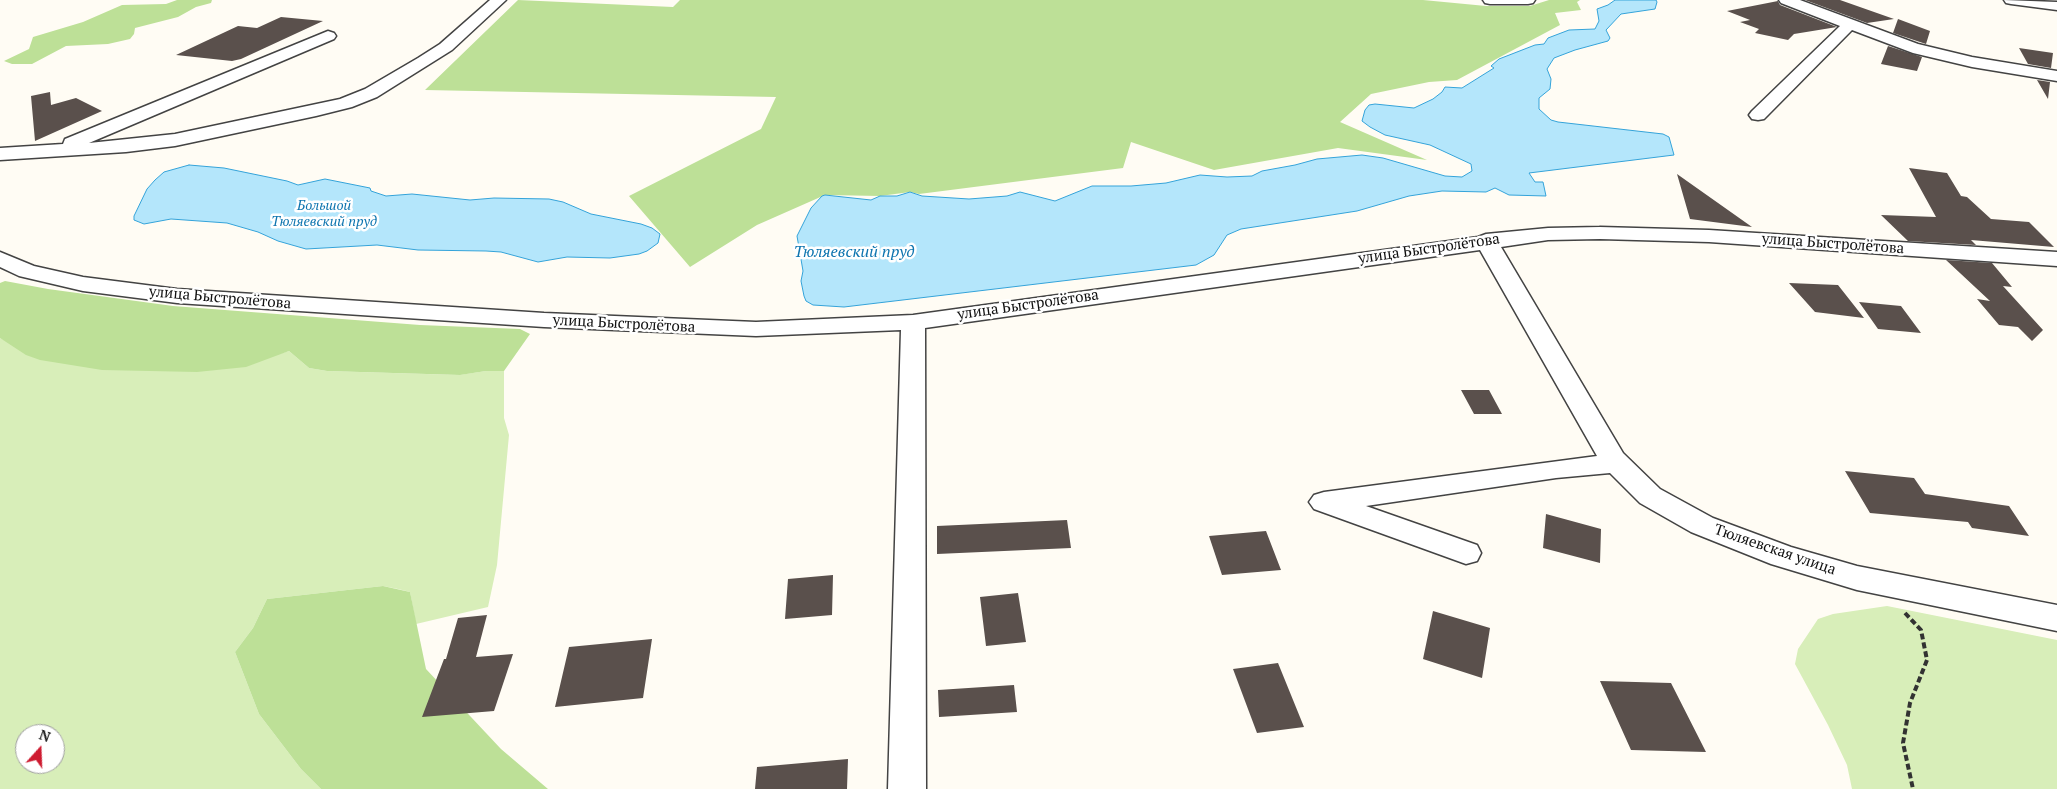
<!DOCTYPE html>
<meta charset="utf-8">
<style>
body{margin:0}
#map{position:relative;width:2057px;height:789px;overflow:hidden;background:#fffcf4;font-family:"PT Serif",serif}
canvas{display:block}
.north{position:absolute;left:15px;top:724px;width:50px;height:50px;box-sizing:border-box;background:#fff;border:1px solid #9f9f9f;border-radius:50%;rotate:20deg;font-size:14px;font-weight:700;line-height:20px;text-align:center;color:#101010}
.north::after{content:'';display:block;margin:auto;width:18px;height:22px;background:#ce1b30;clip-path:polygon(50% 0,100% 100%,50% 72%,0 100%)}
</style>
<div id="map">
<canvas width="2057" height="789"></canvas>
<div class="north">N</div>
</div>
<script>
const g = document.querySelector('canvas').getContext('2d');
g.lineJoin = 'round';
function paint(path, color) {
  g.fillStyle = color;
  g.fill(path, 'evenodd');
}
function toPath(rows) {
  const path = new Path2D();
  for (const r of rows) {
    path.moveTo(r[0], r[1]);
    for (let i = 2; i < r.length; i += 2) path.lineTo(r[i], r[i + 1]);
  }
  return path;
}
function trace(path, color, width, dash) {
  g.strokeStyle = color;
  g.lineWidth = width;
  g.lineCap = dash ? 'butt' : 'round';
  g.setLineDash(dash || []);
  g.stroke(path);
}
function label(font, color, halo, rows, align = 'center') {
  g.font = font + ' "PT Serif",serif';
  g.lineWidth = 5;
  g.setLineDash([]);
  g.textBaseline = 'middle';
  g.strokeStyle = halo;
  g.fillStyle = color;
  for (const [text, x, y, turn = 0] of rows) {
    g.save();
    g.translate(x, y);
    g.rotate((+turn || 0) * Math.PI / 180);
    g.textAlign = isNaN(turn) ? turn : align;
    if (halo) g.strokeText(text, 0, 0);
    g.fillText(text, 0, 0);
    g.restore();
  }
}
const green = toPath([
 [0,338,8,342,272,356,289,351,309,368,327,371,459,375,486,371,504,371,504,418,509,435,497,565,488,607,416,624,410,592,398,589,383,586,267,599,253,628,235,652,259,714,301,769,321,789,0,789],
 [25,734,55,734,55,764,25,764],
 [1887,606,2057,640,2057,789,1852,789,1847,765,1828,725,1795,664,1798,649,1818,619,1833,614]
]);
const forest = toPath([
 [177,0,212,0,211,3,196,7,178,17,135,28,134,34,130,39,108,44,66,46,32,64,12,64,4,61,29,49,33,37,83,22,122,5,166,4],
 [518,0,673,7,680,0,1423,0,1486,6,1530,6,1549,0,1580,0,1577,2,1581,10,1555,13,1560,25,1457,80,1429,82,1371,94,1340,122,1427,160,1338,148,1214,170,1131,142,1123,168,919,194,910,192,880,196,825,195,757,225,690,267,629,196,761,129,776,97,425,90],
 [5,281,48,289,173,306,420,325,520,329,530,334,504,371,486,371,460,375,327,371,309,368,289,351,246,367,197,372,102,370,40,360,26,355,0,338,0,283],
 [383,586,410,592,426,669,501,749,548,789,321,789,301,769,259,714,235,652,253,628,267,599]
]);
const water = toPath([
 [1615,0,1656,0,1657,2,1655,9,1621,14,1606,30,1610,38,1608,41,1575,50,1554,58,1547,69,1551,79,1550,89,1539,98,1539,109,1551,120,1558,122,1663,134,1669,137,1674,155,1529,173,1535,182,1543,182,1546,196,1509,195,1495,188,1486,192,1442,191,1409,196,1357,211,1241,229,1227,235,1214,255,1196,265,844,307,813,305,806,301,804,296,801,281,803,271,797,236,811,208,822,196,825,195,871,200,880,196,897,196,910,192,922,196,969,199,1007,196,1020,192,1055,201,1092,186,1131,186,1166,183,1200,175,1227,177,1252,176,1262,171,1295,165,1317,159,1362,155,1383,158,1445,176,1462,177,1472,171,1471,164,1430,145,1385,135,1370,127,1362,121,1365,110,1369,105,1375,104,1414,108,1433,99,1442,92,1445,87,1462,88,1494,68,1491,66,1499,59,1535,45,1544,44,1548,38,1569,30,1595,29,1599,21,1597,9,1608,5,1615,0],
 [189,165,224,168,287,181,298,185,325,179,370,188,371,191,386,196,412,194,470,200,494,198,549,199,563,202,591,214,641,224,652,228,660,234,658,243,647,251,639,254,610,258,567,257,538,262,501,252,486,251,418,250,377,245,306,249,278,241,258,232,227,223,171,219,144,224,134,220,134,216,147,189,155,180,164,172,189,165]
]);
const building = toPath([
 [1805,0,1840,0,1894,19,1867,23],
 [1778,1,1780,5,1837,27,1794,34,1788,40,1755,33,1759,29,1740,22,1750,20,1727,11],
 [281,17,323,21,241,59,232,61,176,55,238,26,257,28],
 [1898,19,1930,31,1926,44,1893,33],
 [1888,46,1922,57,1917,71,1881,64],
 [2019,48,2053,53,2051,68,2028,64],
 [2037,80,2050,82,2048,99],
 [50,92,51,105,76,98,102,111,35,141,31,96],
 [1909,168,1947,173,1961,196,1967,197,1991,219,2029,222,2054,247,1971,240,1976,245,1908,241,1881,215,1936,217],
 [1677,174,1752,227,1690,219],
 [1946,260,1992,263,2012,287,2003,286,2043,330,2032,341,2018,327,1999,325,1977,299,1990,301],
 [1789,283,1838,285,1864,318,1815,312],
 [1859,302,1901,306,1921,333,1878,329],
 [1461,390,1489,390,1502,414,1474,414],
 [1845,471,1914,478,1925,494,2009,506,2029,536,1972,528,1968,522,1870,513],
 [1546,514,1601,529,1600,563,1543,548],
 [1067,520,1071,548,937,554,937,526],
 [1266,531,1281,570,1222,575,1209,536],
 [833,575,832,615,785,619,788,579],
 [1018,593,1026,642,986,646,980,597],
 [1433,611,1490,628,1482,678,1423,659],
 [487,615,476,657,513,654,494,711,422,717,444,659,446,659,458,618],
 [652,639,643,698,555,707,569,647],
 [1278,663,1304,727,1257,733,1233,669],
 [1600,681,1671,683,1706,752,1631,750],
 [1014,685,1017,712,939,717,938,690],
 [848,759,847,789,755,789,757,767]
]);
const path = toPath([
 [1905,613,1921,630,1927,660,1910,703,1903,743,1913,789]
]);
const minor = toPath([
 [490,0,506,0,452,50,377,97,352,107,316,116,175,146,126,152,0,160,0,148,63,144,65,139,328,31,334,33,336,36,334,39,89,143,175,134,340,99,365,89,418,58,440,44,490,0],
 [1483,0,1535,0,1533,3,1528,4,1490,4,1485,3,1483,0],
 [1779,0,1800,0,1918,44,1972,57,2057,71,2057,81,1972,67,1913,53,1852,30,1764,119,1758,120,1752,119,1749,115,1752,111,1840,26,1781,3,1779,0],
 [2004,0,2057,2,2057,10,2011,4,2006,3,2004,0],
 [1600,227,1709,230,2057,252,2057,266,1709,242,1600,239,1548,240,1501,247,1623,453,1660,489,1713,518,1791,547,1857,566,2057,605,2057,631,1857,590,1771,564,1691,532,1640,503,1610,473,1556,478,1366,506,1477,545,1481,553,1477,561,1466,564,1314,509,1309,502,1314,495,1324,492,1597,456,1480,250,925,328,926,789,888,789,901,330,756,336,544,327,177,303,83,291,19,276,0,267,0,252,34,266,83,277,177,289,544,313,756,322,913,315,1478,237,1486,234,1548,228,1600,227]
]);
const farWaternames = [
 ["Большой",324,206],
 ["Тюляевский пруд",324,222]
];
const streetNames = [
 ["улица Быстролётова",1833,244,4],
 ["улица Быстролётова",1429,249,-8],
 ["улица Быстролётова",220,298,5],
 ["улица Быстролётова",1028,305,-8],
 ["улица Быстролётова",624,324,3],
 ["Тюляевская улица",1775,550,19]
];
const waterNames = [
 ["Тюляевский пруд",854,252]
];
paint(green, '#d8eeb9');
paint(forest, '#bde097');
paint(water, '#b4e6fb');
trace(water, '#34a3d9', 1);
paint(building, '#5a504c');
trace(minor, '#434343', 3);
trace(path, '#323232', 4, [6, 3]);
paint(minor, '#fff');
label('italic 14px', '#0d74af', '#fff', farWaternames);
label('15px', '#101010', '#fff', streetNames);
label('italic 16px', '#0d74af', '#fff', waterNames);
</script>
